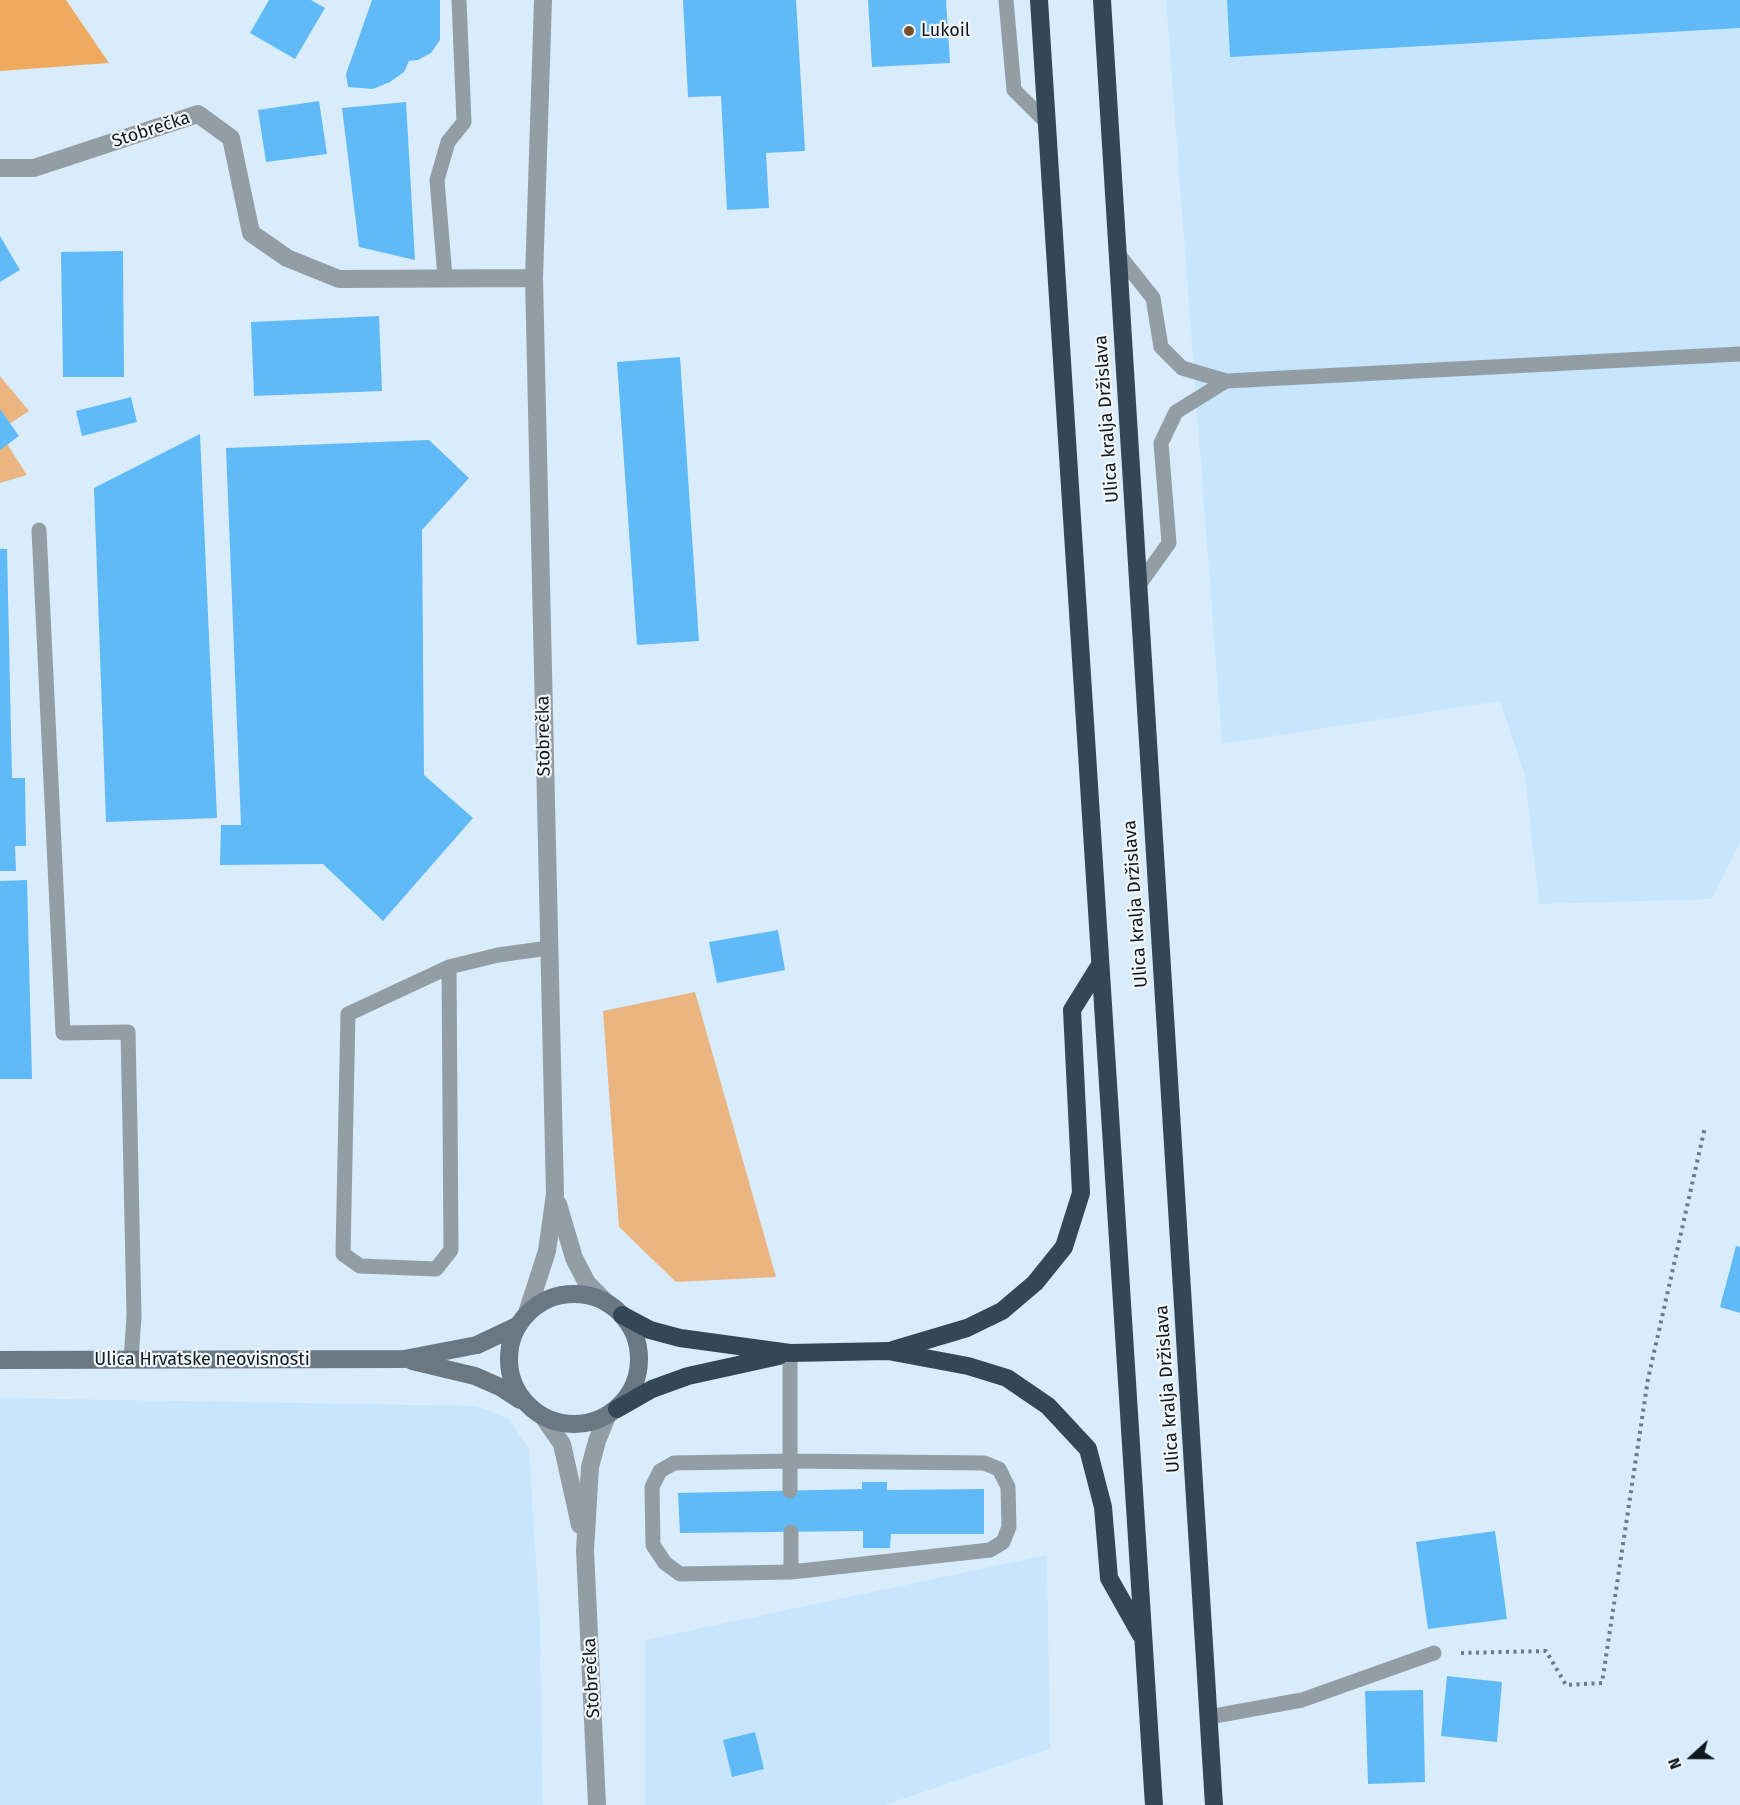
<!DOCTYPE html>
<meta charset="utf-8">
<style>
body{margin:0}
#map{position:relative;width:1740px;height:1805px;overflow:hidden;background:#d9ecfb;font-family:"Fira Sans",sans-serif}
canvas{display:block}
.north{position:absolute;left:1662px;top:1727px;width:60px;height:60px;-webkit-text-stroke:4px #f2f7fb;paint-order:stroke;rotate:249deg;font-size:16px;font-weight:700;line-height:24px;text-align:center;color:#0f181e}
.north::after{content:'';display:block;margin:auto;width:21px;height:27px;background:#0f181e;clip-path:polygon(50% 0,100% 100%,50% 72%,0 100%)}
</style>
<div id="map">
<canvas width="1740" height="1805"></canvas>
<div class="north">N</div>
</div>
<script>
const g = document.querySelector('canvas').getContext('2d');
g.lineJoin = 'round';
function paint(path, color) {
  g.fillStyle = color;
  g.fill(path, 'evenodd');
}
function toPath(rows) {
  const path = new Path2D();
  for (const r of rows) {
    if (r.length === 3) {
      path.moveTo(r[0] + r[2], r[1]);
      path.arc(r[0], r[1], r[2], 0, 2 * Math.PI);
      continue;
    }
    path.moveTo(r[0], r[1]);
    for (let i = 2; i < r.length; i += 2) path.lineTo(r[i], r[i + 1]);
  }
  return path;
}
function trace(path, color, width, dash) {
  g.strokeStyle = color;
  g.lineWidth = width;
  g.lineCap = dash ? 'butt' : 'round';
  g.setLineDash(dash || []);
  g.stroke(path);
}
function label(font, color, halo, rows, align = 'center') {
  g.font = font + ' "Fira Sans",sans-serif';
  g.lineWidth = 4.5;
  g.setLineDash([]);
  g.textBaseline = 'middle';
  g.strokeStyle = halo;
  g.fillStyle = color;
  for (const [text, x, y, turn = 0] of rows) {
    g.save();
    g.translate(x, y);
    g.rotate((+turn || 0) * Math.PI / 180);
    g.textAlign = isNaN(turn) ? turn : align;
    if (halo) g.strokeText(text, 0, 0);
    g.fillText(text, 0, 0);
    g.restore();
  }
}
const built = toPath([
 [1166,0,1740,0,1740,842,1712,899,1539,904,1525,776,1500,701,1222,744],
 [0,1398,476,1406,509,1419,529,1449,540,1625,543,1805,0,1805],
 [1047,1555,1050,1749,885,1805,645,1805,645,1640]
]);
const green = toPath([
 [0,376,29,411,0,430],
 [0,433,27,475,0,483],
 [695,992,776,1277,676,1282,619,1227,603,1011]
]);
const forest = toPath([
 [0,0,66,0,109,63,0,71]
]);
const building = toPath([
 [269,0,311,0,325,8,295,59,250,33],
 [372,0,440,0,440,40,431,53,418,60,409,61,404,72,390,82,373,89,348,87,346,74],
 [683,0,796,0,805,151,766,153,769,208,727,210,721,96,688,97],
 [868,0,946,0,950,63,872,67],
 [1227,0,1740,0,1740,28,1230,57],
 [319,101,327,154,266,162,258,110],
 [406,102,415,260,359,247,342,108],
 [0,236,20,270,0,282],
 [123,251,124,377,63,377,61,252],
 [379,316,382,391,254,396,251,322],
 [680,357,699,641,637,645,617,362],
 [131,397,137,422,82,436,76,411],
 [0,409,19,436,0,450],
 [200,434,217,818,106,822,94,488],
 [429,440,469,478,422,530,424,775,473,818,383,921,323,864,220,865,221,825,241,825,226,448],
 [0,549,7,549,12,778,25,778,26,846,15,846,16,871,0,871],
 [27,880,32,1079,0,1079,0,881],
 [778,930,785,970,717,983,709,942],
 [1736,1246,1740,1247,1740,1313,1720,1307],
 [862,1482,887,1482,887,1490,984,1489,984,1534,891,1534,890,1548,863,1548,863,1531,680,1533,678,1493,862,1489],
 [1495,1531,1507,1619,1428,1629,1416,1542],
 [1447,1676,1502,1682,1497,1742,1441,1736],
 [1423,1690,1425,1782,1368,1784,1365,1691],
 [755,1732,764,1769,732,1777,723,1740]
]);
const path = toPath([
 [1461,1653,1546,1651,1566,1685,1602,1683,1648,1379,1705,1127]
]);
const lane = toPath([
 [1006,0,1014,90,1047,123],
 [1118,254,1153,298,1161,347,1182,368,1226,381,1740,354],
 [445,277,437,180,448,142,464,122,459,0],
 [39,530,63,1033,128,1032,134,1316,131,1360],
 [1139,585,1169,543,1161,443,1176,412,1226,381],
 [449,967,451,1250,436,1269,360,1266,343,1254,348,1014,449,967,498,955,549,948],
 [790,1353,790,1491],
 [791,1532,791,1572,680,1574,665,1563,653,1545,652,1487,660,1471,674,1463,790,1461,984,1463,999,1469,1008,1487,1009,1527,1003,1542,990,1550,791,1572],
 [1209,1717,1302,1700,1434,1653]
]);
const street = toPath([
 [0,168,34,168,198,114,231,138,251,233,287,258,339,279,534,278],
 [558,1204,574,1258,587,1283,607,1303],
 [527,1313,547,1251,555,1194,534,278,543,0],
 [544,1418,562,1444,580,1525],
 [597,1805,585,1550,590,1467,597,1441,607,1416]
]);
const secondary = toPath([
 [574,1359,65],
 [0,1360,404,1359,477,1345,517,1326],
 [412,1361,475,1376,500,1387,520,1400]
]);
const highway = toPath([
 [1039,0,1154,1805],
 [1102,0,1214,1805],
 [622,1315,650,1330,680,1338,790,1353,888,1351,968,1366,1007,1378,1048,1406,1088,1449,1103,1507,1109,1578,1141,1635],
 [893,1350,967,1328,1002,1311,1035,1283,1064,1247,1081,1193,1072,1010,1100,965],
 [617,1409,652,1389,688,1376,779,1356]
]);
const markers = [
 [909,31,6,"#76522c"]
];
const poiNames = [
 ["Lukoil",921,31]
];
const streetNames = [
 ["Stobrečka",151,130,-18],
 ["Ulica kralja Držislava",1107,419,-94],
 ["Stobrečka",544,736,-91],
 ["Ulica kralja Držislava",1136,904,-94],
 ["Ulica Hrvatske neovisnosti",202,1360],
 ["Ulica kralja Držislava",1168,1389,-94],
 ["Stobrečka",592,1678,-93]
];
paint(built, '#c7e6fe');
paint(green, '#eab580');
paint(forest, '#f0aa5f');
paint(building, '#60baf7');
trace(path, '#6e7b85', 4, [3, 4.5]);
trace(lane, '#929da4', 15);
trace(street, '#929da4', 18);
trace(secondary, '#697883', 18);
trace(highway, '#334757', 18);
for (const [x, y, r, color] of markers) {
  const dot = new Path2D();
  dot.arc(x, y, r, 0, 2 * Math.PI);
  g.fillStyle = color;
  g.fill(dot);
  trace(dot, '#f2f7fb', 2);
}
label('18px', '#0f181e', '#f2f7fb', poiNames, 'left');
label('18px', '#0f181e', '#f2f7fb', streetNames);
</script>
